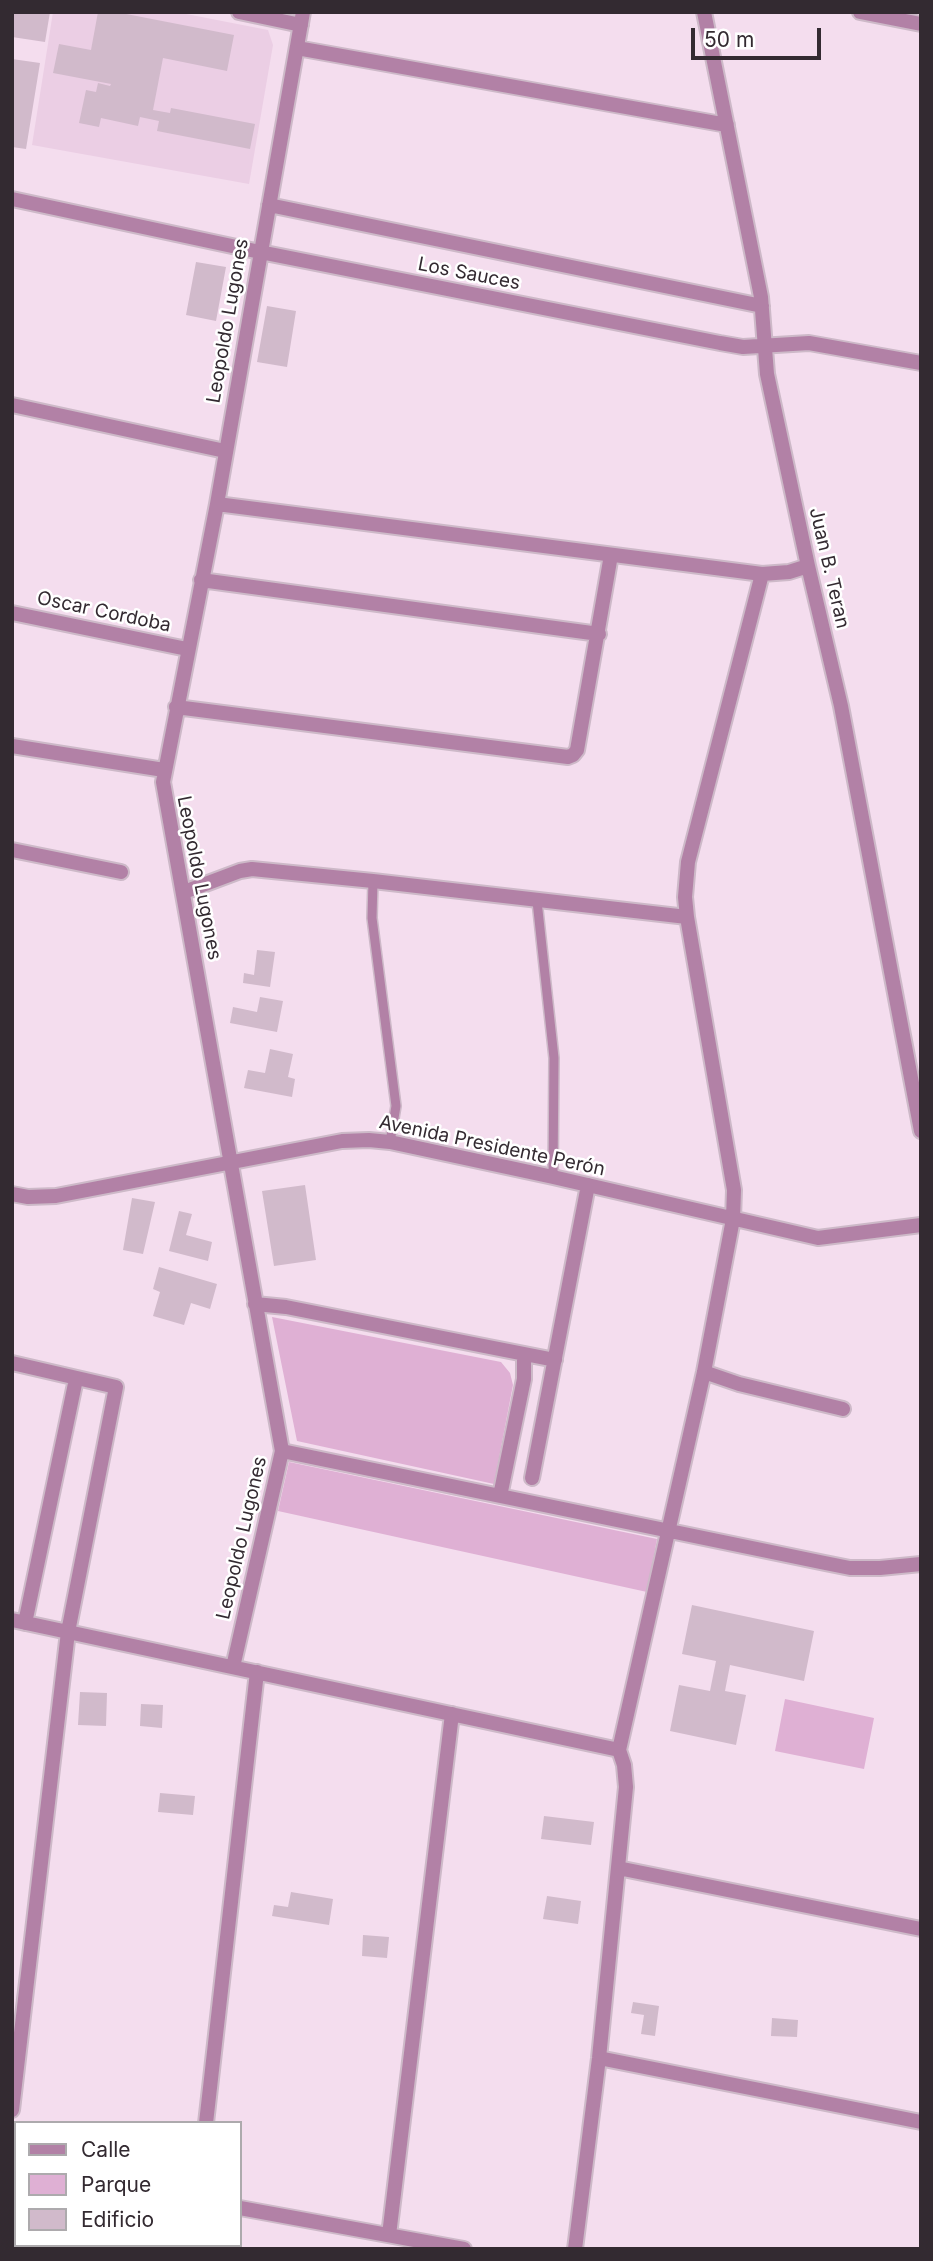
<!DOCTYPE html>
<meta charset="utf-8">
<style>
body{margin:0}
#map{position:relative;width:933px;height:2261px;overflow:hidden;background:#f4ddee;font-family:Inter,sans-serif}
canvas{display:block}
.frame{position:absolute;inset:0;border:14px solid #332a31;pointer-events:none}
.legend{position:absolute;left:14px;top:2121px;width:228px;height:126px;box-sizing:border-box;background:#fff;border:2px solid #adaaad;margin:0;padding:9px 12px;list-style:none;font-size:21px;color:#332a31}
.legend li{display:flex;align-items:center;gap:14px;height:35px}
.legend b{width:35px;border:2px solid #adaaad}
.scale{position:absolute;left:691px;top:28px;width:130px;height:32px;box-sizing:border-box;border:4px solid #332a31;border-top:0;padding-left:9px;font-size:21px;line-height:24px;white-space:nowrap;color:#332a31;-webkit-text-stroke:5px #fff;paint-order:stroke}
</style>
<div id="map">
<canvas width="933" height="2261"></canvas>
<div class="frame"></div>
<ul class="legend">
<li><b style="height:9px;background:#b281a6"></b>Calle</li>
<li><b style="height:19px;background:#dfb0d4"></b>Parque</li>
<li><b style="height:19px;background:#d1bacb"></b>Edificio</li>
</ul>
<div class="scale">50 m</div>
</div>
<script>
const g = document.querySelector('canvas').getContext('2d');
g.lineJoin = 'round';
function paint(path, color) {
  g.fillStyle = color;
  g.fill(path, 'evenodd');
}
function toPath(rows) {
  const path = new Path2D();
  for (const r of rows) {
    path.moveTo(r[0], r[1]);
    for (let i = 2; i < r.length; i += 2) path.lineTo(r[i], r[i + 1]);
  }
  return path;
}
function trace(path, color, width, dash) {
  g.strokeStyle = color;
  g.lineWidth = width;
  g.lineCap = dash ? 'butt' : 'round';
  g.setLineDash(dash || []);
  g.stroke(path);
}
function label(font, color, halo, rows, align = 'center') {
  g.font = font + ' Inter,sans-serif';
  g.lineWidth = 5;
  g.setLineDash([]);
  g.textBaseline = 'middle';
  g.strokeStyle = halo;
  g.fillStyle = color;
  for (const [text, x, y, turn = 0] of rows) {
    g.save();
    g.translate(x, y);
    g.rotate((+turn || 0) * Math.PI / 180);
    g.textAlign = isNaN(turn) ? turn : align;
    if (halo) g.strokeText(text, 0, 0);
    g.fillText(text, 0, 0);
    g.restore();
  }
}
const built = toPath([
 [53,12,176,12,268,30,273,45,249,184,32,145]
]);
const green = toPath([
 [272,1317,501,1362,510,1373,513,1385,494,1484,297,1441],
 [289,1462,657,1539,647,1592,278,1511],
 [785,1699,874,1718,864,1769,775,1751]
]);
const building = toPath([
 [12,12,50,12,45,42,12,37],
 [98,12,116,12,234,35,227,71,163,58,153,110,170,113,171,108,255,124,250,149,157,131,159,121,140,117,138,126,101,118,99,127,79,123,86,90,96,92,98,83,110,86,111,84,53,73,59,44,91,50],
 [12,59,40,63,26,149,12,147],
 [196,262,226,267,216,321,186,315],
 [267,306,296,311,287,367,257,362],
 [257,950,275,952,270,987,243,983,244,973,254,975],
 [260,997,283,1001,277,1032,230,1023,233,1007,257,1012],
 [270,1049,293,1054,288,1077,295,1079,292,1097,244,1088,248,1070,265,1073],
 [305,1185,316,1260,274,1266,262,1191],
 [132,1198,155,1202,143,1254,123,1250],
 [179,1211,192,1214,186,1235,212,1242,208,1261,169,1251],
 [159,1267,217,1284,210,1309,191,1303,184,1325,153,1316,160,1292,153,1289],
 [692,1605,814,1631,804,1681,730,1665,725,1691,746,1695,736,1745,670,1731,679,1685,710,1691,716,1661,682,1654],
 [80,1692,107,1693,106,1726,78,1725],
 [141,1704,163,1705,162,1728,140,1726],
 [160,1793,195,1796,193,1815,158,1812],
 [544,1816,594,1822,591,1845,541,1839],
 [291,1892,333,1899,329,1925,272,1916,274,1905,288,1907],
 [547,1896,581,1901,578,1924,543,1919],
 [363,1935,389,1937,387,1958,362,1956],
 [633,2002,659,2006,655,2036,641,2034,644,2015,631,2013],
 [772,2018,798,2020,797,2037,771,2036]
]);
const lane = toPath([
 [373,881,372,918,396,1106,390,1142],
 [537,901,554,1058,553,1177]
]);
const street = toPath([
 [239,12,301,25],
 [704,12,761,297,767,374,808,566,841,706,921,1131],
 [860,12,921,24],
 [297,48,727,125],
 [12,199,260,252,720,343,743,347,809,343,921,363],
 [269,205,762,306],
 [12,405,225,451],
 [217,504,762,574],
 [201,580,599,634],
 [12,613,187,649],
 [176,707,568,757,573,755,577,750,611,555],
 [12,746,164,770],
 [12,850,121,872],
 [184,892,240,871,252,869,373,881,687,917],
 [12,1194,28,1197,56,1196,342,1141,369,1140,390,1142,553,1177,818,1238,921,1225],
 [255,1304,286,1307,555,1360],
 [12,1363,116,1387,68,1632,12,2110],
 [704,1372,739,1384,843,1409],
 [282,1451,825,1563,850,1568,880,1568,921,1564],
 [532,1478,588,1185],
 [500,1496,524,1379,524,1354],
 [12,1620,619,1750],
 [25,1623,76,1379],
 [233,1667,282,1451,163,782,217,504,303,12],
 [618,1868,921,1929],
 [599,2058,921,2122],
 [206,2123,257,1672],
 [12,2144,16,2152],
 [240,2208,464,2249],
 [389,2235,452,1714],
 [575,2249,599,2058,626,1787,624,1765,619,1750,704,1372,733,1219,734,1190,687,917,685,897,688,862,762,574,789,572,808,566]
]);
const streetNames = [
 ["Los Sauces",469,274,11],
 ["Leopoldo Lugones",228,321,-80],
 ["Juan B. Teran",829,568,77],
 ["Oscar Cordoba",104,612,12],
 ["Leopoldo Lugones",199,878,79],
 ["Avenida Presidente Perón",492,1146,12],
 ["Leopoldo Lugones",242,1538,-77]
];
paint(built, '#ebcee4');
paint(green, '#dfb0d4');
paint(building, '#d1bacb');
trace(lane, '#cdb9c8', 12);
trace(street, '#cdb9c8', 18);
trace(lane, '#b281a6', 9);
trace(street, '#b281a6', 14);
label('19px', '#332a31', '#fff', streetNames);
</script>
